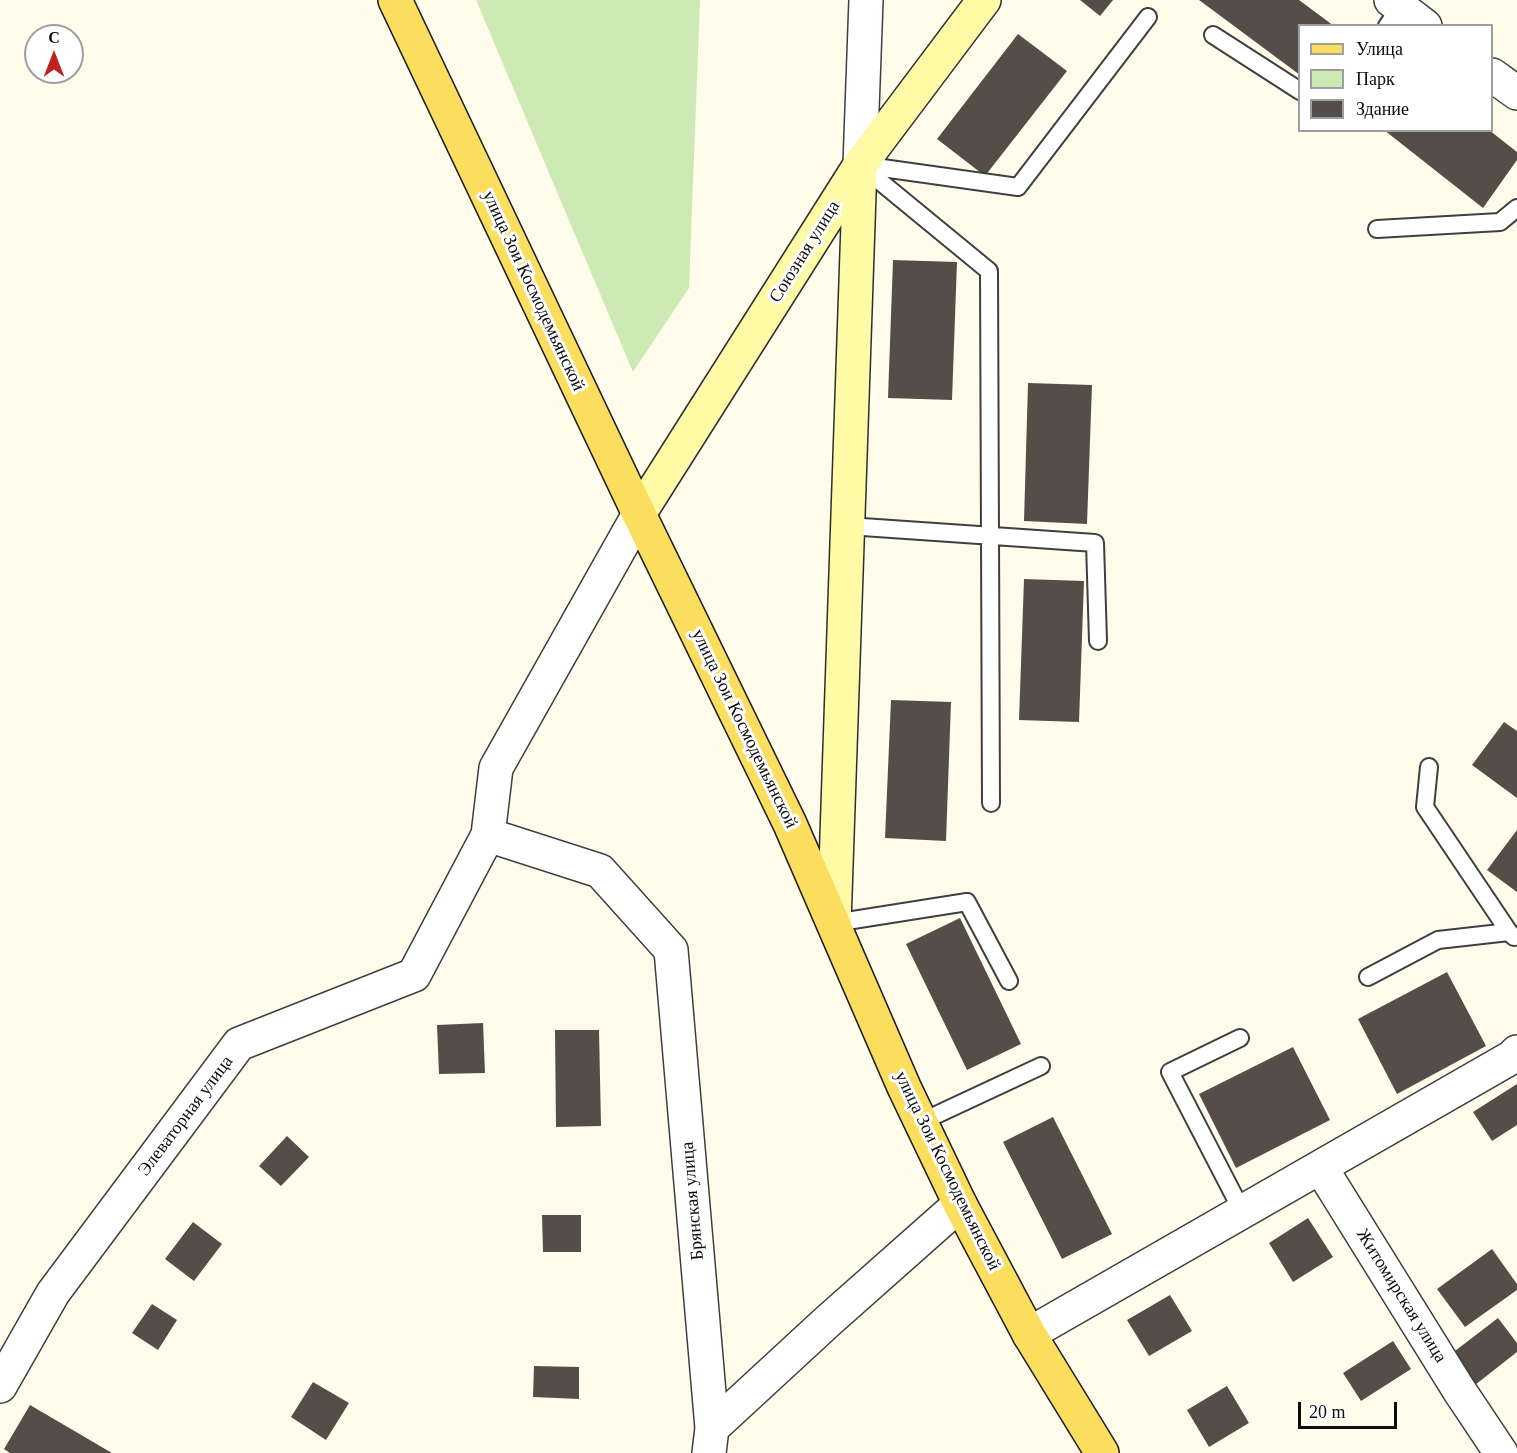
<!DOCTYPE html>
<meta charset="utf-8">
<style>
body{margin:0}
#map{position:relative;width:1517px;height:1453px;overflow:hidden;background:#fffceb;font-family:"Times New Roman",serif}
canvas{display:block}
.legend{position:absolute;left:1298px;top:24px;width:195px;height:108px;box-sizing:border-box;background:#fff;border:2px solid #9e9e9e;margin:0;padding:8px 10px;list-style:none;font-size:18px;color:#0c0c0c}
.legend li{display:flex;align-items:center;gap:12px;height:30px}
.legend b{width:30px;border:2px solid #9e9e9e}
.north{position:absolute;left:24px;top:24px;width:60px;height:60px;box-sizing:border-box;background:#fff;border:2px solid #9e9e9e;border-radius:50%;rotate:0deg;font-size:16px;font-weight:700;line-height:24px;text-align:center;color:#0c0c0c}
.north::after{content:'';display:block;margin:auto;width:21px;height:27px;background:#bf2221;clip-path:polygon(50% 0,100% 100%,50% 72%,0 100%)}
.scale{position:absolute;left:1298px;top:1402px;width:99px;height:27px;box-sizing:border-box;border:3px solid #0c0c0c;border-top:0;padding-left:8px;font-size:18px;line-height:21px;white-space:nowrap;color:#0c0c0c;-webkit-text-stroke:4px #fff;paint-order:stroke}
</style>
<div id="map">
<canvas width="1517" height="1453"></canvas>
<ul class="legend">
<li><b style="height:8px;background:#fcde5e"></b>Улица</li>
<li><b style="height:16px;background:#cdeab4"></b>Парк</li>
<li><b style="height:16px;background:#554e48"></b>Здание</li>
</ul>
<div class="north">С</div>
<div class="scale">20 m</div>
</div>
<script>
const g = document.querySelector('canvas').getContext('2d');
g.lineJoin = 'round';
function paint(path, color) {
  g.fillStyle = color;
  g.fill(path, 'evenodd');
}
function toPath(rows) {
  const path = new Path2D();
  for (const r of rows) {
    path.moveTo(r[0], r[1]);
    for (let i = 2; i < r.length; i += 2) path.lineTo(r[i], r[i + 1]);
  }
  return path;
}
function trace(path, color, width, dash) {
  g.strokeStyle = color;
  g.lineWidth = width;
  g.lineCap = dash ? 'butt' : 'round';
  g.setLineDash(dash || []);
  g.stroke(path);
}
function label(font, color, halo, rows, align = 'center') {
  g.font = font + ' "Times New Roman",serif';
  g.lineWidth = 6;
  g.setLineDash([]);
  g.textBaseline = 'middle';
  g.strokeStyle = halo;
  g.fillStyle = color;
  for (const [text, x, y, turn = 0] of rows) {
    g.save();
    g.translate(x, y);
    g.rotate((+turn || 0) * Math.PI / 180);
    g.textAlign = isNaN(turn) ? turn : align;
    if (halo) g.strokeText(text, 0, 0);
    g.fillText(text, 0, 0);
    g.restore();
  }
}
const green = toPath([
 [476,0,700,0,689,288,633,372]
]);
const building = toPath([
 [1080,0,1113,0,1100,16],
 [1199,0,1299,0,1334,26,1300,26,1300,75],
 [1018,34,1067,71,985,176,937,139],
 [1384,130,1489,130,1517,152,1517,160,1483,208],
 [893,260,957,262,952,400,888,398],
 [1028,383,1092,385,1087,524,1024,521],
 [1024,579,1084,581,1079,722,1019,720],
 [891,700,951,702,946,841,885,838],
 [1504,722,1517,731,1517,798,1472,765],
 [1517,830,1517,892,1487,870],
 [960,918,1021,1044,967,1070,906,944],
 [1447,972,1486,1046,1397,1094,1358,1019],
 [483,1023,485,1073,439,1074,437,1025],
 [555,1030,599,1030,601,1126,556,1127],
 [1293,1047,1330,1120,1236,1168,1199,1094],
 [1517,1084,1517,1125,1492,1141,1473,1112],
 [1053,1117,1112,1234,1062,1259,1003,1142],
 [287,1136,309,1157,281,1186,259,1166],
 [542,1215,581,1215,581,1252,543,1252],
 [1308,1218,1333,1257,1293,1282,1269,1243],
 [193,1222,222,1244,194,1281,165,1259],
 [1492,1249,1517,1284,1517,1290,1465,1327,1437,1289],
 [1170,1295,1192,1331,1149,1356,1127,1320],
 [152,1304,177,1320,158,1350,132,1333],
 [1498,1318,1517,1343,1517,1352,1475,1385,1451,1354],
 [1393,1341,1411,1369,1361,1401,1343,1373],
 [534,1366,579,1367,579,1399,533,1397],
 [313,1382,349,1403,326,1440,291,1417],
 [1227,1386,1249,1423,1209,1447,1187,1410],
 [30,1405,112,1453,10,1453,4,1449]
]);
const lane = toPath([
 [1387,26,1400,7],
 [1213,35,1300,91],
 [860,165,989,271,991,803],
 [861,165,1018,187,1148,17],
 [1377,229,1500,222,1517,208],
 [848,526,1095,543,1098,641],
 [1429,767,1425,807,1509,932],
 [834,923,967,902,1009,981],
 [1368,977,1438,940,1509,932,1514,937],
 [1240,1038,1170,1072,1243,1213],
 [921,1122,1041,1066]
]);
const street = toPath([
 [1391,0,1425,26],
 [1492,75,1517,93],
 [860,165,866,0],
 [488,835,600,871,671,950,712,1428,709,1453],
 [1321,1168,1459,1390,1501,1453],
 [1029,1334,1512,1057,1517,1052],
 [0,1386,53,1293,239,1044,414,975,488,835,496,768,639,514],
 [712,1428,828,1321,960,1204]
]);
const secondary = toPath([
 [639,514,860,165,984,0],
 [834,923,860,165]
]);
const primary = toPath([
 [395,0,639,514,790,824,904,1087,960,1204,1029,1334,1102,1453]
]);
const streetNames = [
 ["Союзная улица",805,252,-58],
 ["улица Зои Космодемьянской",533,291,65],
 ["улица Зои Космодемьянской",744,729,64],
 ["Элеваторная улица",186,1116,-53],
 ["улица Зои Космодемьянской",947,1171,64],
 ["Брянская улица",693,1201,-95],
 ["Житомирская улица",1401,1296,58]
];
paint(green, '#cdeab4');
paint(building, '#554e48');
trace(lane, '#3f3f3f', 20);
trace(street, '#3f3f3f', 36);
trace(secondary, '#2e2e2e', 36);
trace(primary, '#1d1d1d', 36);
trace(lane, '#fff', 16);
trace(street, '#fff', 33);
trace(secondary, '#fffaa6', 33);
trace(primary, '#fcde5e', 33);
label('18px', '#0c0c0c', '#fff', streetNames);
</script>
